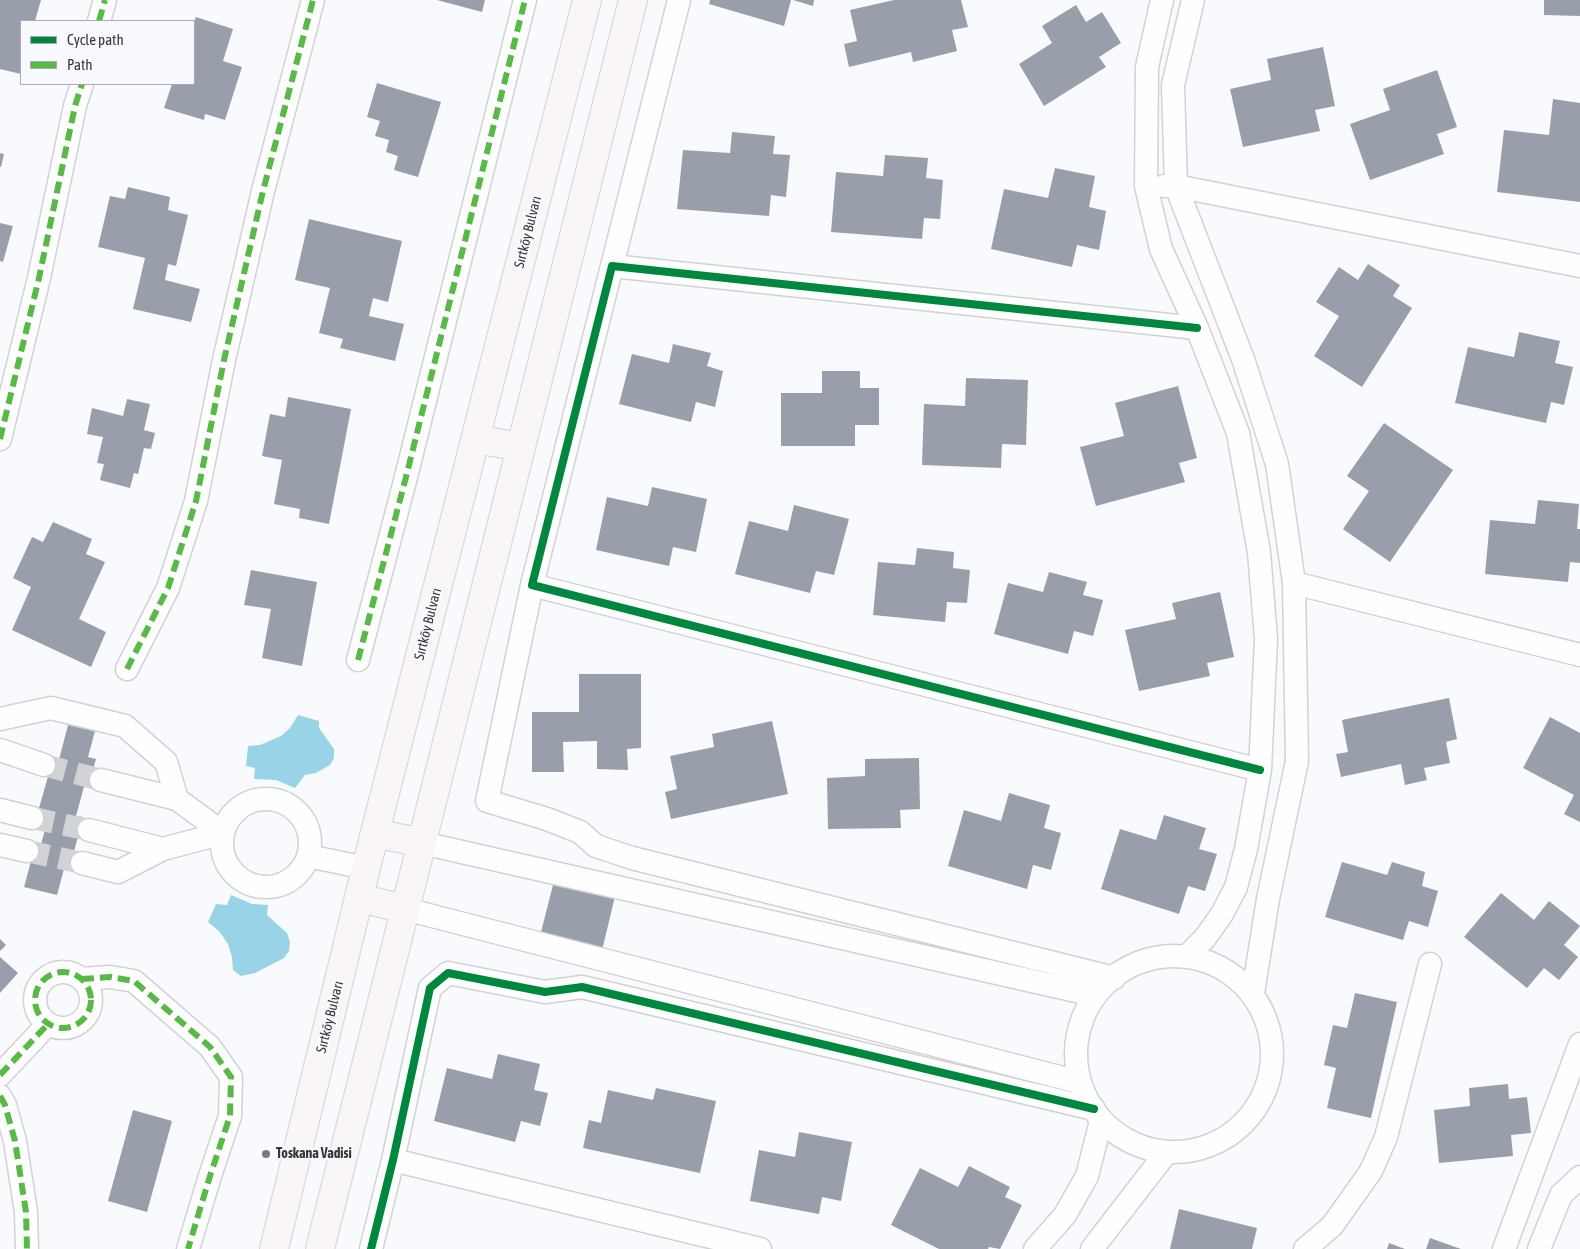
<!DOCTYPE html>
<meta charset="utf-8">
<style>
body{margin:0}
#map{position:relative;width:1580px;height:1249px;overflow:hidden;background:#f8fafd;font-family:"Asap Condensed",sans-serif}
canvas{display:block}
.legend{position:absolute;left:20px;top:20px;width:175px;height:65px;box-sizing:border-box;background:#f7f9fe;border:1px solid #aaabb0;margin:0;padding:6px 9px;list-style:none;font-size:15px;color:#36373a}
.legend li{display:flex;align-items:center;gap:10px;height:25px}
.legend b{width:25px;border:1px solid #aaabb0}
</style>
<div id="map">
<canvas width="1580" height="1249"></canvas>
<ul class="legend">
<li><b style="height:6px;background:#00873e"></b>Cycle path</li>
<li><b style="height:6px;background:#58b947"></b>Path</li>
</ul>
</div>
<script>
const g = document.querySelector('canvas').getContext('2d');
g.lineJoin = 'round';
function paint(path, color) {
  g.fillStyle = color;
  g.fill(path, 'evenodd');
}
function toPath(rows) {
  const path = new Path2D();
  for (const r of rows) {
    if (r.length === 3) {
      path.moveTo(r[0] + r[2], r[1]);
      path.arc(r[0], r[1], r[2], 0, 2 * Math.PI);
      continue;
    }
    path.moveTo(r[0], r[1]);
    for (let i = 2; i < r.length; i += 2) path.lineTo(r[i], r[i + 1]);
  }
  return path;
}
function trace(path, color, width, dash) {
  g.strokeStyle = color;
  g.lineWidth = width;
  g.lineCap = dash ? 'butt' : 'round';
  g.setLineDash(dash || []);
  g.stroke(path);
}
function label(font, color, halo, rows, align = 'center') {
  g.font = font + ' "Asap Condensed",sans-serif';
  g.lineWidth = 5;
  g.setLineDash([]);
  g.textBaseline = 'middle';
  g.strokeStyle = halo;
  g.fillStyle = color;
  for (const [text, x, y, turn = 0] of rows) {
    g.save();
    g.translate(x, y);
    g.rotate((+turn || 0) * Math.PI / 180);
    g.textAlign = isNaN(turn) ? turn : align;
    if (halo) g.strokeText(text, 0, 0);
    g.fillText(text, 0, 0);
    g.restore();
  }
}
const water = toPath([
 [298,715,319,721,319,728,334,749,334,758,330,765,316,773,305,775,295,788,276,780,254,779,255,768,246,766,248,746,260,745,281,736,290,728],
 [231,895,252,904,268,905,267,915,287,933,290,942,289,951,284,958,255,973,241,976,233,970,232,957,228,944,219,931,208,922,216,904,227,905]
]);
const building = toPath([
 [0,0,41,0,35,21,21,21,21,74,0,69],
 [437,0,485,0,482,12],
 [710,0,791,0,784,26,709,4],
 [793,0,814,0,813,6],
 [894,0,961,0,968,27,952,30,957,51,913,62,911,52,849,67,844,44,857,41,850,10],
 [1544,0,1580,0,1580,16,1544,15],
 [1076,5,1086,22,1102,12,1121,43,1099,57,1106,67,1044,106,1019,64,1052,43,1042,26],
 [196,17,233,29,223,61,242,67,225,120,205,114,204,120,164,108,172,84,194,84,194,22],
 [1323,47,1335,106,1315,110,1320,131,1243,147,1230,89,1271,80,1267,59],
 [1437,70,1457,127,1437,134,1444,154,1370,180,1350,124,1390,110,1383,89],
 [377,83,441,102,418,177,394,170,398,156,386,152,389,140,375,136,380,121,367,117],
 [1553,99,1580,103,1580,202,1497,192,1504,130,1549,135],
 [732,132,775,136,773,154,790,155,786,197,771,195,769,216,677,209,683,150,730,153],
 [0,153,4,154,1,167,0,167],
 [885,155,928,158,926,178,943,180,940,219,924,218,922,239,831,232,836,172,883,176],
 [1055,168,1095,176,1089,207,1106,211,1099,250,1077,245,1072,267,991,249,1004,189,1048,198],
 [128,187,170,197,168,210,188,215,176,266,168,264,165,280,200,289,191,322,133,309,145,258,98,247,110,196,125,199],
 [309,219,402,241,388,302,373,298,369,316,404,324,395,361,340,348,343,339,319,333,330,288,295,280],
 [0,223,13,226,3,262,0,261],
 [1368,264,1400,285,1393,296,1412,308,1362,387,1314,356,1339,316,1316,302,1339,267,1358,280],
 [1519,332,1560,341,1555,363,1573,367,1564,405,1551,402,1546,423,1455,403,1468,347,1514,357],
 [673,344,711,353,707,366,723,371,715,407,696,402,691,422,619,404,632,354,669,363],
 [822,371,860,371,860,388,879,388,879,425,855,425,855,446,781,446,781,393,822,393],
 [966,378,1028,380,1026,445,1002,444,1001,468,922,465,924,404,965,406],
 [1178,386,1197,458,1179,463,1185,482,1096,506,1080,447,1124,436,1115,403],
 [288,397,351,409,329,524,299,518,300,509,274,504,282,460,262,456,270,414,285,417],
 [127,399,150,404,144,430,155,433,151,449,144,448,138,474,134,473,130,488,100,480,104,464,97,463,103,437,87,434,92,408,123,416],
 [1384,423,1453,470,1390,562,1343,529,1369,491,1347,476],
 [652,487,707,499,696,552,673,547,669,566,596,550,607,497,648,506],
 [1538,500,1579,504,1577,529,1580,529,1580,563,1570,562,1568,582,1485,574,1490,520,1535,524],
 [794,505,849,519,834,575,816,571,810,593,735,574,749,521,788,531],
 [53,522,92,539,86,554,105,562,79,619,106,632,91,667,12,630,31,587,13,578,32,537,43,542],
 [917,548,954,552,953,568,970,570,967,603,947,602,945,622,873,615,878,562,915,565],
 [251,570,317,582,302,666,262,658,271,609,244,605],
 [1049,572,1087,582,1083,595,1103,600,1093,636,1074,631,1068,654,994,634,1008,583,1043,592],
 [1220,592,1234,657,1207,663,1210,676,1139,691,1125,630,1176,619,1172,603],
 [579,674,641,674,641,748,627,749,628,770,597,769,597,741,563,742,564,772,532,772,532,712,579,712],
 [1449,698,1457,739,1446,742,1450,763,1424,768,1427,780,1405,785,1401,764,1341,777,1336,754,1348,752,1342,720],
 [1550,717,1580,733,1580,822,1564,814,1574,795,1523,768],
 [772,721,788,794,671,819,665,792,677,789,670,756,714,747,712,734],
 [68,725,95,731,88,757,96,759,89,784,85,783,76,816,83,817,69,871,64,869,57,895,24,887,31,861,36,863,50,811,39,808,49,773,55,775],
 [919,758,920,809,900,810,901,828,828,829,827,778,865,776,865,759],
 [1009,793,1050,805,1044,828,1061,833,1051,870,1033,865,1027,889,948,866,964,810,1001,821],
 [1164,815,1206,828,1199,849,1217,854,1205,891,1188,886,1179,914,1101,889,1120,829,1156,840],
 [1342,862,1387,875,1392,862,1425,872,1422,886,1438,891,1428,927,1409,921,1403,940,1325,917],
 [557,869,618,884,598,967,536,952],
 [1501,893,1534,920,1549,901,1580,926,1564,945,1578,957,1559,980,1544,968,1527,988,1464,937],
 [0,939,6,945,0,951],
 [0,957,18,973,0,993],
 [1355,993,1397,1002,1371,1118,1327,1108,1336,1068,1324,1065,1333,1025,1347,1028],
 [498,1054,540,1064,534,1090,548,1093,540,1126,521,1121,515,1142,434,1121,447,1068,492,1079],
 [1508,1084,1509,1099,1527,1097,1531,1133,1511,1135,1513,1156,1439,1163,1434,1110,1470,1106,1469,1088],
 [656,1088,716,1101,700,1173,583,1148,589,1120,601,1123,608,1090,653,1100],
 [133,1110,172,1121,147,1212,108,1201],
 [799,1132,852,1142,841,1201,822,1197,819,1214,750,1201,759,1150,795,1157],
 [969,1166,1010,1187,1005,1197,1022,1205,1000,1249,989,1247,988,1249,939,1249,891,1225,920,1168,958,1187],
 [1179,1209,1257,1228,1252,1249,1170,1249],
 [1430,1238,1461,1249,1426,1249],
 [1389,1243,1405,1249,1387,1249]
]);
const streetTunnel = toPath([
 [44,765,101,780],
 [32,818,89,830],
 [27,851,82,863]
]);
const street = toPath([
 [1162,0,1147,67,1146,186,1161,249,1197,328,1238,433,1259,552,1266,639,1260,770,1246,849,1236,887,1222,914,1205,938,1186,957],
 [1193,0,1173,85,1176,186,1243,359,1277,464,1294,583,1297,761,1268,899,1253,993],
 [99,21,105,0],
 [1164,186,1176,186,1580,266],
 [612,266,679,0],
 [1197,328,612,266,532,585,1260,770],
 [0,439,39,278,75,106,82,84],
 [1294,583,1580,655],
 [532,585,487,801,547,819,580,832,596,846,632,858,1114,978],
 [358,660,406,477,525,0],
 [127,669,168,588,196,501,224,360,263,191,313,0],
 [0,719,51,708,125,726,166,762,177,799],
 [0,750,44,765],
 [266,843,44],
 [0,810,32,818],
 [89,830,163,849,223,833,177,799,101,780],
 [422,843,1094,995],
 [0,845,27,851],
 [308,856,366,868],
 [82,863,118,872,163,849],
 [405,909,1079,1082],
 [1174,1054,98],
 [63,1000,28],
 [82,979,110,977,134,981,210,1047,231,1077,230,1116,210,1176,188,1249],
 [0,1075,48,1024],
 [0,1096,5,1105,15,1141,26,1212,27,1249],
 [393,1160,760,1249],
 [371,1249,393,1160,430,988,448,973,545,992,582,987,1094,1109],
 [1035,1249,1065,1215,1087,1176,1101,1121],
 [1092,1249,1166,1153],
 [1305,1249,1332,1226,1371,1171,1386,1137,1430,964],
 [1504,1249,1580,1044],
 [1539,1249,1561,1195,1580,1177]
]);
const secondary = toPath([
 [475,439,521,447],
 [375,833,422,843],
 [359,898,405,909],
 [274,1249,366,868,587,0],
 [320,1249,633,0]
]);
const quiet = toPath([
 [99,21,105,0],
 [0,439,39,278,75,106,82,84],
 [358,660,406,477,525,0],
 [127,669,168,588,196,501,224,360,263,191,313,0],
 [63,1000,28],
 [82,979,110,977,134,981,210,1047,231,1077,230,1116,210,1176,188,1249],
 [0,1075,48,1024],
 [0,1096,5,1105,15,1141,26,1212,27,1249]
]);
const cycleway = toPath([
 [1197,328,612,266,532,585,1260,770],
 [371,1249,393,1160,430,988,448,973,545,992,582,987,1094,1109]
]);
const markers = [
 [266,1154,5,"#7a7b7e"]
];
const streetNames = [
 ["Sırtköy Bulvarı",528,232,-76],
 ["Sırtköy Bulvarı",428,624,-76],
 ["Sırtköy Bulvarı",330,1017,-76]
];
const poiNames = [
 ["Toskana Vadisi",276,1154]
];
paint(water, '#98d3e7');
paint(building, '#999faa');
trace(streetTunnel, '#d1d3d6', 22, [22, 11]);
trace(street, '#d1d2d5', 25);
trace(secondary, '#d1d2d5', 30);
trace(street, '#fefeff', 22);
trace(secondary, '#faf6f7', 28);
trace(quiet, '#58b947', 6, [12, 6]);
trace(cycleway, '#00873e', 8);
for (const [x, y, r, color] of markers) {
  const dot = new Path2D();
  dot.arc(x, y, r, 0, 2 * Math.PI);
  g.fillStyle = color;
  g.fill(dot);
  trace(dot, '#f7f9fe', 2);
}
label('14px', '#36373a', '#f7f9fe', streetNames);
label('bold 14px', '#36373a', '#f7f9fe', poiNames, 'left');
</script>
